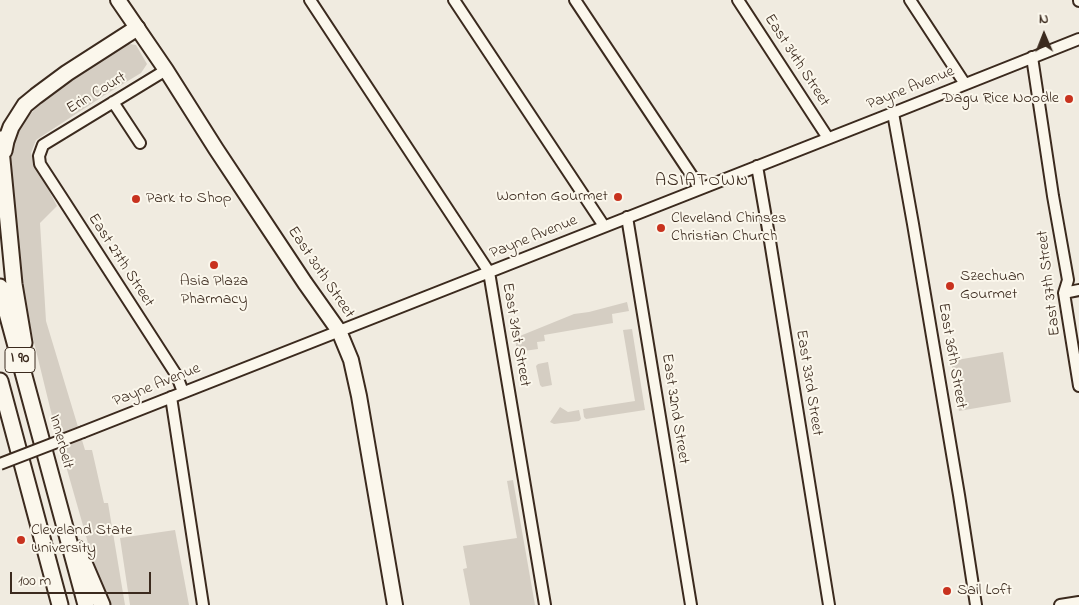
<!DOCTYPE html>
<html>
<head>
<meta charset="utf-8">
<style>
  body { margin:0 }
  #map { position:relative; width:1079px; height:605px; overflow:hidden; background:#f0ebe0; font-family:"Indie Flower",sans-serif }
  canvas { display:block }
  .north { position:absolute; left:1019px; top:10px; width:50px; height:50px; -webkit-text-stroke:4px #fbf7ec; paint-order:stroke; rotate:359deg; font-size:14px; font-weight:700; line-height:20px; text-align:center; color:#3b2a1e }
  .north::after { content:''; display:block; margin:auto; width:18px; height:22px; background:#3b2a1e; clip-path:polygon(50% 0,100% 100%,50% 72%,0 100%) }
  .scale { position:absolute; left:10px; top:572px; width:141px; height:22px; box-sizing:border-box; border:2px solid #3b2a1e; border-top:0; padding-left:6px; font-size:15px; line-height:18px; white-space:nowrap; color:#3b2a1e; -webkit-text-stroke:4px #fbf7ec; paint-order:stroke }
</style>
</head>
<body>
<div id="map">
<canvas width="1079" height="605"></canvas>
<div class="north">N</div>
<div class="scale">100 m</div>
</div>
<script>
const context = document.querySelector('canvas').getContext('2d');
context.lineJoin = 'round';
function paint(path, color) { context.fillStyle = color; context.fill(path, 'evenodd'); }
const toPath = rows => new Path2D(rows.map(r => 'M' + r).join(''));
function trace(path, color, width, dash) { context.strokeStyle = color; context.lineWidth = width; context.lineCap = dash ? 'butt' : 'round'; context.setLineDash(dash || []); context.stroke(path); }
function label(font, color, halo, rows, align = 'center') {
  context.font = font + ' "Indie Flower",sans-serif'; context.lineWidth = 4; context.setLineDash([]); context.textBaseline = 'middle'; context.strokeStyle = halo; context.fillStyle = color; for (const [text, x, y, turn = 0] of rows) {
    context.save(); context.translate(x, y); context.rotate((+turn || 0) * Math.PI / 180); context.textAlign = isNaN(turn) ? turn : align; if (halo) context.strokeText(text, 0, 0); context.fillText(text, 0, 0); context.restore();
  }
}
paint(toPath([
  [123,43,136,45,147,64,141,73,108,93,36,140,31,153,34,162,57,206,40,223,46,321,85,450,92,450,104,503,108,503,125,605,110,605,92,557,54,424,31,330,22,282,10,161,13,143,17,133,22,124,41,102,103,59,113,50],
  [627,302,629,311,612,314,613,323,544,335,545,341,537,342,538,349,517,352,515,338,574,314,589,312],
  [632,329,645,410,586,419,584,417,583,409,635,401,623,330],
  [1003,352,1011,402,959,411,951,361],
  [548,362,552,385,542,387,540,385,536,366,538,364],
  [560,407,568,412,579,410,581,419,579,421,554,424,550,422],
  [513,480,535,605,470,605,463,569,467,568,463,546,517,538,507,481],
  [175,530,189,605,130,605,120,538]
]), '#d5cec3');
const minor = toPath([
  [310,0,489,272,545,605],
  [454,0,604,226],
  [575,0,700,188],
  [738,0,828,138],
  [910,0,965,84],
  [1079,0,1079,1],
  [1032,57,1053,196,1068,280,1064,293,1079,386],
  [166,70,43,145,39,156,40,164,66,204,177,376,183,392],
  [113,102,140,143],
  [893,113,913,224,959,495,976,605],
  [757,166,770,241,829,605],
  [627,217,691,605],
  [1064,293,1079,290],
  [171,397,203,605],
  [83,432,893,113,1079,39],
  [1060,605,1079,602]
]);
const major = toPath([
  [118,0,166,70,216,149,305,283,339,331,351,360,359,396,395,605]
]);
const highway = toPath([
  [0,139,14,284,24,343],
  [4,151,6,141,11,127,25,105,36,96,67,73,137,28],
  [0,287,86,605],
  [0,381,60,605],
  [78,549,102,605]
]);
trace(minor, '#3b2a1e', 14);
trace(major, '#3b2a1e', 18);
trace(highway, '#3b2a1e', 19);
trace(minor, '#fbf7ec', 10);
trace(major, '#fbf7ec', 14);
trace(highway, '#fbf7ec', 15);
const minorBridge = toPath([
  [0,464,83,432]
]);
trace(minorBridge, '#3b2a1e', 14, []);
trace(minorBridge, '#fbf7ec', 10);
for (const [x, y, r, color] of [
  [1069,99,5,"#c8321e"],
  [618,197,5,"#c8321e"],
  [136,199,5,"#c8321e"],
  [661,228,5,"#c8321e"],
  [214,265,5,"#c8321e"],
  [950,286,5,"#c8321e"],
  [21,540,5,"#c8321e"],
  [947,591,5,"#c8321e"]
]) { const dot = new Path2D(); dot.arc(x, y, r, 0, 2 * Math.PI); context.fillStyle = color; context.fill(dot); trace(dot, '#fbf7ec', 2); }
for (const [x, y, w] of [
  [20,360,30]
]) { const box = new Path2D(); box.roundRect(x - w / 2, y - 12.5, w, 25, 4); context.fillStyle = '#fbf7ec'; context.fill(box); trace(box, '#3b2a1e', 1); }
label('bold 15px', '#3b2a1e', null, [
  ["I 90",20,360]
]);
label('16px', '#3b2a1e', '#fbf7ec', [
  ["East 34th Street",796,61,57],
  ["Payne Avenue",911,89,-22],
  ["Erin Court",97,94,-31],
  ["Payne Avenue",534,238,-22],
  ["East 27th Street",120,261,57],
  ["East 30th Street",320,273,56],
  ["East 37th Street",1050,283,-97],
  ["East 31st Street",515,335,80],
  ["East 36th Street",951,356,80],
  ["East 33rd Street",808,383,81],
  ["Payne Avenue",157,386,-22],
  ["East 32nd Street",674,409,81],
  ["Innerbelt",60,442,75]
]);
label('16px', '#3b2a1e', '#fbf7ec', [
  ["Dagu Rice Noodle",1059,99,"right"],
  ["Wonton Gourmet",608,197,"right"],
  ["Park to Shop",146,199],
  ["Cleveland Chinses",671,219],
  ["Christian Church",671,237],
  ["Szechuan",960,277],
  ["Gourmet",960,295],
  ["Asia Plaza",214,282,"center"],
  ["Pharmacy",214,300,"center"],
  ["Cleveland State",31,531],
  ["University",31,549],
  ["Sail Loft",957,591]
], 'left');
context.letterSpacing = '1px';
label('18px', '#3b2a1e', '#fbf7ec', [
  ["ASIATOWN",702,182]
]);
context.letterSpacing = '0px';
</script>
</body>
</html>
